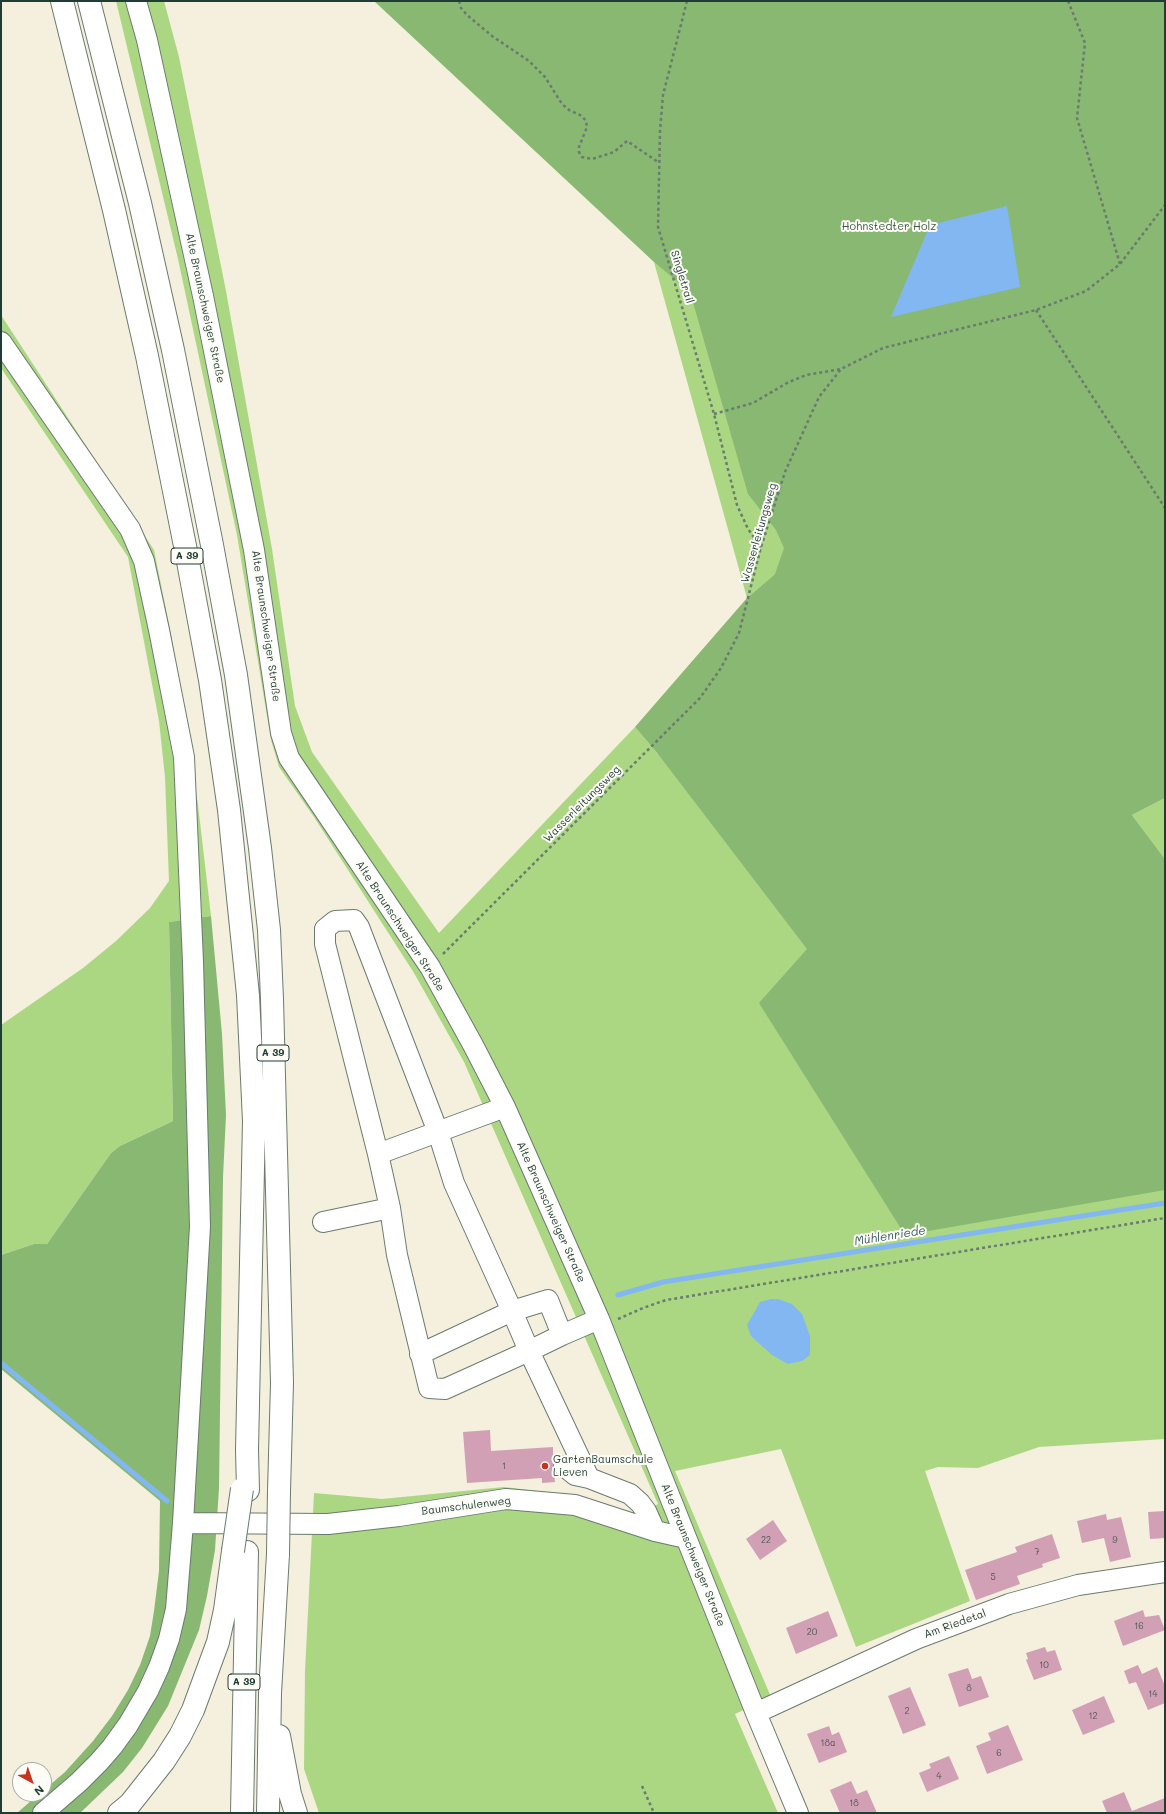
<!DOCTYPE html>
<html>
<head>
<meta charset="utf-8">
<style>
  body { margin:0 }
  #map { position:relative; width:1166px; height:1814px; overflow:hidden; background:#f5efdd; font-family:Mali,sans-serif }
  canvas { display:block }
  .frame { position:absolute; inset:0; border:2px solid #1f3d34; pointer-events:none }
  .north { position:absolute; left:12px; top:1762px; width:40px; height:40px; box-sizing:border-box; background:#fdfcf7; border:1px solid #a4b0a9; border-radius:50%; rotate:140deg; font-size:11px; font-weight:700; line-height:16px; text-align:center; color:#1f3d34 }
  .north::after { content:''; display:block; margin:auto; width:14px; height:18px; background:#c8321e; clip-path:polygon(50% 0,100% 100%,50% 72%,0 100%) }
</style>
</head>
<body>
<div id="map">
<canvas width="1166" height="1814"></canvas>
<div class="frame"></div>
<div class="north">N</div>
</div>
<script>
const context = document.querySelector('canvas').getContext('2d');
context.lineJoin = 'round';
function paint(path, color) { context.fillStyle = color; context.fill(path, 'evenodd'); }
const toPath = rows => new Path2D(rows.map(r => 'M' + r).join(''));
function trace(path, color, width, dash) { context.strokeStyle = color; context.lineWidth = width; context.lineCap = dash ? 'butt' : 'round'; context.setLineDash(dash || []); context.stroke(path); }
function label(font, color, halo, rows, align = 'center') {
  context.font = font + ' Mali,sans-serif'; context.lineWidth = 4; context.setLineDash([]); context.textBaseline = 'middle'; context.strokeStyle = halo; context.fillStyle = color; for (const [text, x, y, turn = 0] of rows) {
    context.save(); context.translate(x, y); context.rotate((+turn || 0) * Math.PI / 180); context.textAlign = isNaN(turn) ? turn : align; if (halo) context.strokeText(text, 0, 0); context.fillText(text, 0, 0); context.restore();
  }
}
paint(toPath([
  [116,1,164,1,179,57,226,291,272,549,295,706,312,752,439,933,635,727,658,754,775,574,747,598,654,262,667,272,1165,1,1107,796,1165,887,1165,1439,1039,1447,978,1468,938,1467,925,1471,970,1601,856,1647,781,1449,675,1471,771,1697,735,1714,778,1813,319,1813,304,1769,305,1671,314,1493,382,1499,504,1487,573,1495,638,1514,646,1511,658,1504,464,1062,414,973,314,817,279,767,271,740,237,535,178,259],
  [1,315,154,550,172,639,198,805,211,916,169,922,173,1121,120,1146,111,1153,47,1244,34,1244,1,1255,1,1025,83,968,116,941,150,908,169,881,165,777,159,721,128,557,1,368],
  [1165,798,1165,859,1132,815]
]), '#abd783');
paint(toPath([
  [374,1,1165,1,1165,798,1132,815,1165,859,1165,1190,905,1235,759,1003,807,949,658,754,635,727,747,598,775,574,784,548,776,530,748,494,690,292,654,262],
  [211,916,222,1034,226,1115,223,1177,219,1488,215,1550,207,1596,199,1630,168,1706,142,1748,123,1772,80,1813,17,1813,39,1794,44,1794,44,1790,65,1772,93,1741,112,1716,128,1690,140,1665,150,1636,154,1611,159,1571,160,1501,1,1369,1,1255,34,1244,47,1244,111,1153,120,1146,173,1121,169,922]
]), '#88b871');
paint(toPath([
  [1007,206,1020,287,891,317,930,225],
  [771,1299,778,1299,792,1304,802,1314,810,1336,810,1355,802,1361,788,1364,772,1355,751,1336,747,1325,760,1302]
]), '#83b7f1');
trace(toPath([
  [618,1295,663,1282,1165,1203],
  [1,1363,167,1501]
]), '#83b7f1', 5);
paint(toPath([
  [490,1430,491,1451,553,1447,553,1465,555,1482,542,1483,542,1478,467,1483,463,1432],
  [1165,1511,1165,1538,1150,1539,1148,1512],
  [1106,1514,1107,1520,1121,1517,1131,1557,1110,1562,1104,1538,1082,1543,1077,1521],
  [773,1520,787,1541,760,1560,746,1539],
  [1052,1534,1060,1558,1042,1564,1043,1567,1017,1576,1020,1584,976,1600,965,1570,1017,1552,1015,1547],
  [1143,1610,1145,1617,1159,1615,1165,1630,1123,1646,1114,1621],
  [828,1611,838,1636,796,1654,786,1628],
  [1045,1647,1047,1652,1055,1650,1062,1670,1034,1680,1026,1660,1028,1659,1026,1653],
  [1138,1665,1142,1674,1157,1667,1165,1686,1165,1703,1148,1710,1136,1682,1129,1684,1124,1671],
  [968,1668,972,1679,981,1676,989,1697,959,1707,948,1674],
  [910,1687,926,1725,903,1734,888,1696],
  [1104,1696,1115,1722,1083,1735,1072,1710],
  [1008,1725,1023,1760,987,1774,976,1746,991,1740,988,1733],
  [829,1726,832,1735,839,1732,847,1752,819,1763,807,1734],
  [949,1756,959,1779,927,1792,919,1773,931,1768,929,1764],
  [851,1781,857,1794,867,1790,877,1813,840,1813,830,1790],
  [1124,1792,1132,1811,1165,1798,1165,1813,1107,1813,1102,1801]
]), '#d1a0b5');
const minor = toPath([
  [136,1,147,40,203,296,254,550,281,733,289,758,430,967,473,1045,505,1107,599,1319,756,1713,798,1813],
  [1,342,130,529,144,561,159,630,184,757,193,962,200,1226,183,1523,176,1609,169,1639,159,1667,148,1691,128,1725,112,1747,99,1762,79,1782,43,1813],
  [378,1154,505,1107],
  [323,1222,390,1208],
  [562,1335,529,1351,445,1389,429,1388,397,1255,390,1208,378,1154,325,944,325,929,335,921,354,920,359,927,438,1132,454,1183,512,1311,529,1351,589,1478],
  [420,1354,512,1311,548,1300,562,1335,599,1319],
  [564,1466,575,1475,589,1478,630,1494,640,1503,646,1511,655,1531],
  [183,1523,328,1524,399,1516,506,1499,575,1505,655,1531,686,1538],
  [756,1713,916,1639,1009,1604,1078,1585,1165,1572]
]);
const highway = toPath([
  [62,1,114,210,147,356,186,551,210,680,229,810,248,995,254,1121,247,1450,248,1490],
  [89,1,140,203,173,350,212,545,236,675,260,848,269,930,272,999,282,1383,279,1491],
  [279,1736,290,1794,296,1813],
  [119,1813,130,1804,164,1761,180,1736,193,1710,218,1642,225,1610,233,1551],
  [242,1813,247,1552],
  [268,1813,270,1693,278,1554]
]);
trace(minor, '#6a7b6f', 22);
trace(highway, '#6a7b6f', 24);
trace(toPath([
  [459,1,461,8,467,15,492,36,529,61,545,77,562,104,569,110,582,116,586,121,587,127,579,147,579,152,582,157,592,159,605,155,614,152,627,141,658,162],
  [687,1,663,95,660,131,658,227,714,414,737,505,748,529,761,547],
  [1068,1,1085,43,1077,118,1120,264],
  [1036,310,1165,508],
  [714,414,753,403,787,383,806,375,841,369],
  [443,954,700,698,721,668,739,633,761,547,785,472,819,397,841,369,883,348,1036,310,1086,291,1120,264,1165,205],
  [618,1319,643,1308,666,1300,1165,1218],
  [642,1786,654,1813]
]), '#6a7b6f', 2.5, [3, 3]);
trace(minor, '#fff', 20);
trace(highway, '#fff', 22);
const highwayBridge = toPath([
  [233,1551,242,1489],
  [278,1554,279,1491]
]);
trace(highwayBridge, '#6a7b6f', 24, []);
trace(highwayBridge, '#fff', 22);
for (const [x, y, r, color] of [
  [545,1466,4,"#c8321e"]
]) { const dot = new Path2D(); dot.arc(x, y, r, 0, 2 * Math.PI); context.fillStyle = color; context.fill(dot); trace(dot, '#fdfcf7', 1.5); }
label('9px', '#4c5654', null, [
  ["1",504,1466],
  ["22",766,1540],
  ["9",1115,1540],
  ["7",1037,1552],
  ["5",993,1577],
  ["16",1139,1626],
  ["20",812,1632],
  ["10",1044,1665],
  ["8",969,1688],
  ["14",1153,1694],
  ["2",907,1711],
  ["12",1093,1716],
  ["18a",828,1743],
  ["6",999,1753],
  ["4",939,1776],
  ["18",854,1803]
]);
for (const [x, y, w] of [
  [187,556,32],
  [273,1053,32],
  [244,1682,32]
]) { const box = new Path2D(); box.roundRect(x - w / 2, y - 8, w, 16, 3); context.fillStyle = '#fdfcf7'; context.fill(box); trace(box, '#1f3d34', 1); }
label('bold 10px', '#1f3d34', null, [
  ["A 39",187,556],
  ["A 39",273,1053],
  ["A 39",244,1682]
]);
label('11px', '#3b5c44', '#fdfcf7', [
  ["Hohnstedter Holz",889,227]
]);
label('11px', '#1f3d34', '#fdfcf7', [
  ["Singletrail",682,277,73],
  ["Alte Braunschweiger Straße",205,308,78],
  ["Wasserleitungsweg",759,533,-74],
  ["Alte Braunschweiger Straße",266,626,82],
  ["Wasserleitungsweg",582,804,-45],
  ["Alte Braunschweiger Straße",400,926,57],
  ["Alte Braunschweiger Straße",551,1212,66],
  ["Baumschulenweg",466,1506,-7],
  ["Alte Braunschweiger Straße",693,1555,68],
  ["Am Riedetal",955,1624,-20]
]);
label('11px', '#1f3d34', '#fdfcf7', [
  ["GartenBaumschule",553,1460],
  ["Lieven",553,1473]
], 'left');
label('italic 12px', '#385c63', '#fdfcf7', [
  ["Mühlenriede",890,1236,-9]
]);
</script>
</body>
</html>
